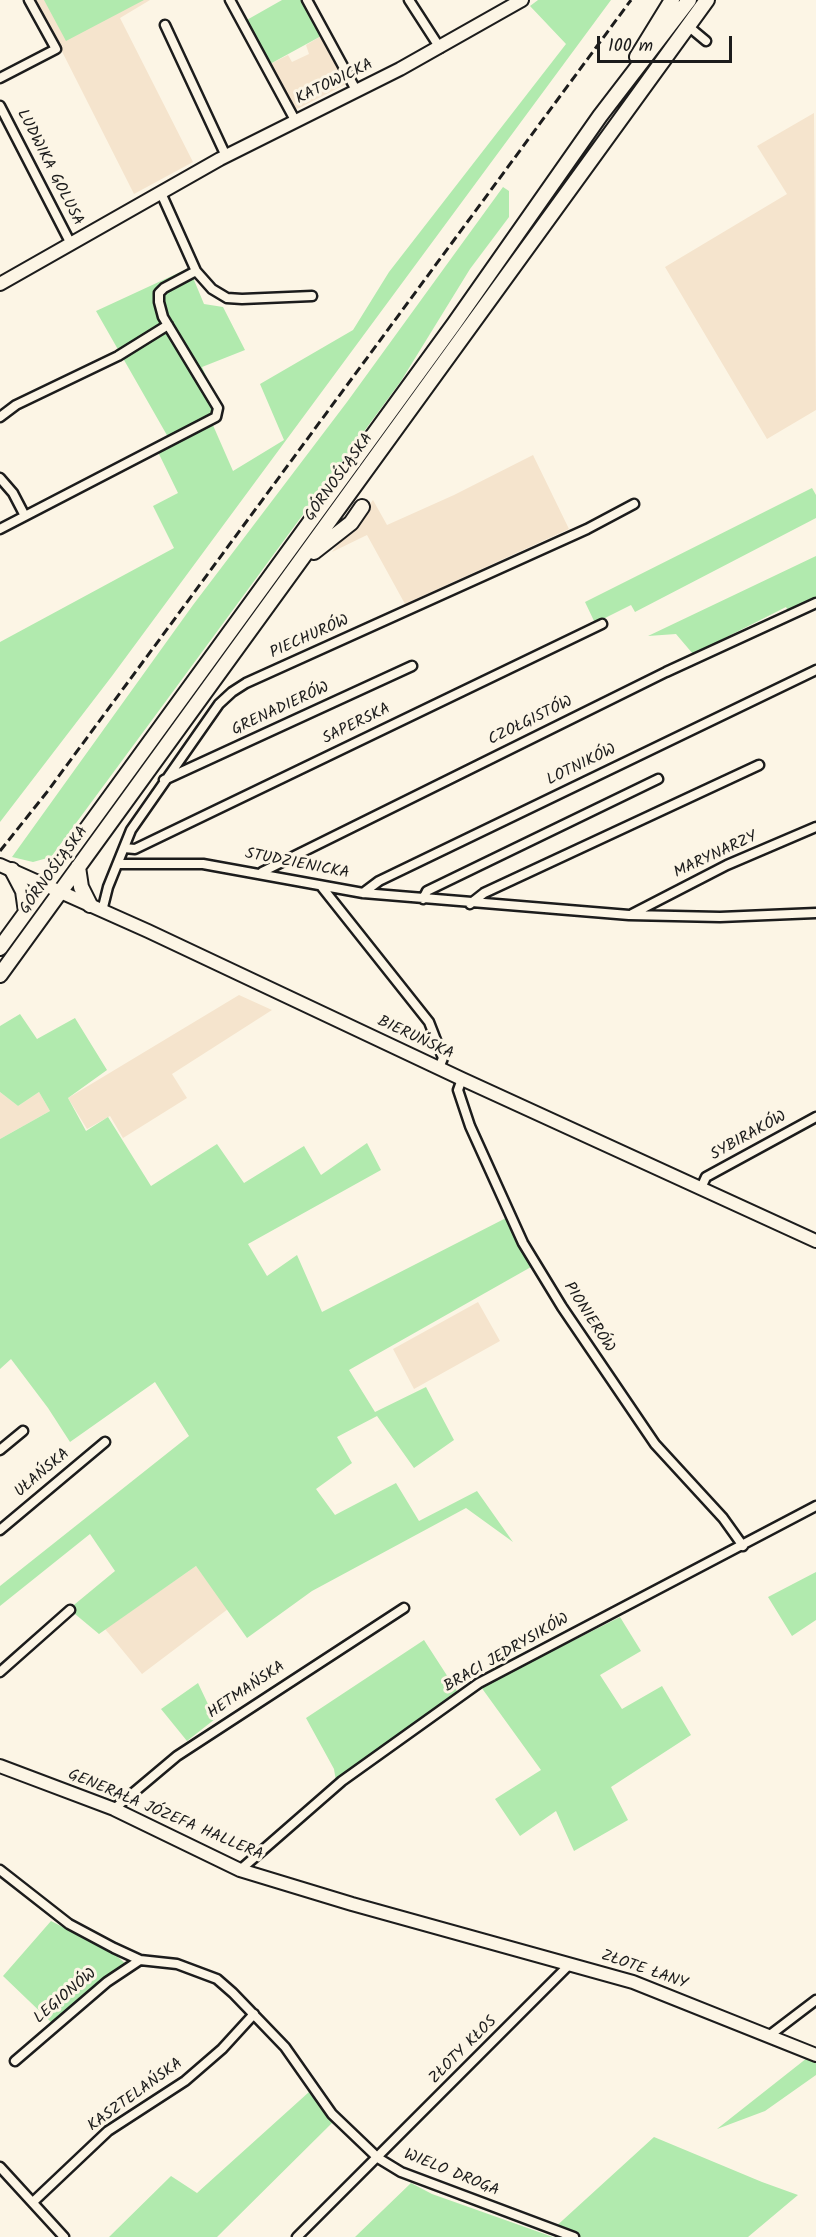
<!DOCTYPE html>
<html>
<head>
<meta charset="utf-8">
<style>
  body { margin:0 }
  #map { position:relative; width:816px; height:2237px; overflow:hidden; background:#fcf5e5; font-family:Kalam,sans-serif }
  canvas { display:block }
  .scale { position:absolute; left:597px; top:36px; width:135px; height:27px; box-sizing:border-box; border:3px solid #1c1c1c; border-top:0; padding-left:8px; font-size:18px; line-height:21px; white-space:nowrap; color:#1c1c1c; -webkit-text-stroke:4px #fcf5e5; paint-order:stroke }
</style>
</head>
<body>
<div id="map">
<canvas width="816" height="2237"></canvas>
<div class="scale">100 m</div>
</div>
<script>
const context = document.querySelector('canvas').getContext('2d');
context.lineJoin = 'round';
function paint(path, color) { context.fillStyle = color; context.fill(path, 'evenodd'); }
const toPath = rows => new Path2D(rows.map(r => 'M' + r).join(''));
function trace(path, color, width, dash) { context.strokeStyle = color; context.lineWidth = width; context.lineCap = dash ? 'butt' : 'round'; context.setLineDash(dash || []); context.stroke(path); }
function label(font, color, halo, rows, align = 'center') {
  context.font = font + ' Kalam,sans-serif'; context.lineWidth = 6; context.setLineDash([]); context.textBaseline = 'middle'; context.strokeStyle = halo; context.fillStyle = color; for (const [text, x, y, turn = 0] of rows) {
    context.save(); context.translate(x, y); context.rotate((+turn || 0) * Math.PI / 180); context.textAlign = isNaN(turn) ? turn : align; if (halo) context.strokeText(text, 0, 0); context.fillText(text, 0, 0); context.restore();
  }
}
paint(toPath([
  [36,0,150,0,120,18,193,162,134,194],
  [323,35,348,83,295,110,270,64,288,55,292,62,309,54,306,45],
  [814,113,816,410,767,439,665,267,787,194,757,146],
  [533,455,569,529,405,604,367,535,332,552,373,500,387,525,454,495],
  [239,995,272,1010,172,1074,187,1098,123,1138,110,1116,87,1129,68,1098],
  [0,1092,18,1106,39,1092,50,1111,0,1139],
  [478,1302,500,1341,414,1389,393,1349],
  [196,1566,228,1609,142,1674,105,1629]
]), '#f5e4cd');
paint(toPath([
  [44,0,144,0,66,41],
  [282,0,303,0,323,35,270,64,245,21],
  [538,0,611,0,112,676,0,822,0,642,174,548,153,506,178,493,158,452,212,423,233,471,284,440,260,384,353,330,389,272,566,44,530,6],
  [503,187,509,191,509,217,470,269,401,381,166,701,51,857,33,862,12,857,193,605,347,402],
  [189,268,204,304,223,307,245,350,202,367,211,387,175,327,156,307,214,409,211,417,168,437,96,311],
  [812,488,816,495,816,518,635,612,631,605,595,623,585,602],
  [816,556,816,603,791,616,786,607,693,654,676,634,648,636],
  [20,1014,37,1039,75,1018,107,1070,68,1098,86,1131,108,1117,151,1186,217,1144,244,1183,304,1146,321,1175,367,1143,381,1170,248,1244,267,1276,297,1255,322,1312,506,1218,531,1267,349,1370,375,1412,426,1387,454,1440,414,1468,377,1416,337,1437,352,1463,316,1489,335,1515,396,1483,419,1521,477,1491,513,1542,466,1508,312,1591,247,1638,196,1566,99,1634,69,1609,115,1571,90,1534,0,1606,0,1586,189,1436,155,1382,70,1442,48,1408,11,1359,0,1369,0,1139,50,1111,39,1092,18,1106,0,1092,0,1026],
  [816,1572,816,1620,792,1636,768,1597],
  [620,1617,641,1651,600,1675,622,1709,662,1686,691,1735,611,1787,628,1820,574,1851,556,1811,520,1836,495,1799,541,1770,481,1687],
  [424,1640,457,1691,336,1781,334,1769,306,1718],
  [198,1683,215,1719,187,1741,161,1709],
  [51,1921,112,1952,126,1964,53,2024,3,1976],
  [807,2058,816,2062,816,2075,765,2111,717,2129],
  [309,2092,333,2122,217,2237,109,2237,171,2176,197,2193],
  [654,2137,762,2182,798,2195,748,2237,575,2237,552,2230],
  [411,2183,432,2194,553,2237,355,2237]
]), '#b1eaae');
const street = toPath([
  [230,0,295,120],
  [307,0,356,90],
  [409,0,440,48],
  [165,25,226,156],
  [688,26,706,41],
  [0,78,56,49,29,0],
  [0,106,71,244],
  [161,193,196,271,212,289,227,298,242,299,312,296],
  [0,417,16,405,118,356,168,325],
  [0,478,13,493,25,516],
  [0,529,216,417,218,408,163,317,159,302,159,293,164,288,196,271],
  [164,780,412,666],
  [124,848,135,849,602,624],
  [119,864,203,864,363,893,629,915,720,917,816,913],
  [262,872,666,672,816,603],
  [321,886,429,1022,443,1058,439,1068],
  [363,893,379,881,816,670],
  [423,899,427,891,658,779],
  [470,904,484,893,759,765],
  [102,911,108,887,131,830,219,704,232,692,246,683,587,529,634,504],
  [632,914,727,865,816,827],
  [462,1079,458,1090,470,1126,523,1243,562,1307,655,1444,723,1518,743,1546],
  [701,1188,706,1177,816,1117],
  [0,1450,23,1431],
  [0,1530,105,1442],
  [0,1672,70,1610],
  [114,1809,177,1756,404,1608],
  [0,1870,69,1924,114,1948,140,1960,177,1964,217,1979,233,1993,285,2047,332,2114,378,2158,401,2172,574,2237],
  [240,1870,342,1781,479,1683,816,1506],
  [770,2035,816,2000],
  [15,2061,107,1982,140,1960],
  [0,2167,64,2237],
  [33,2202,108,2131,185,2081,222,2049,254,2014],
  [297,2237,570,1964]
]);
const secondary = toPath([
  [0,284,220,159,400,69,522,0],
  [0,865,148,931,462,1079,816,1241],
  [0,1766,114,1809,240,1870,352,1904,633,1982,816,2055]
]);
const primary = toPath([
  [637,57,672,0],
  [314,552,351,523,362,507],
  [78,867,81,887,90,905],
  [12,870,23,891,26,912],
  [0,948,454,324,600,116,689,0],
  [0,975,707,0]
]);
trace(street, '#1c1c1c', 13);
trace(secondary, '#1c1c1c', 16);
trace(primary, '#1c1c1c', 18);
trace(street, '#fcf5e5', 8);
trace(secondary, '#fcf5e5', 12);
trace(primary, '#fcf5e5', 14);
trace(toPath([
  [0,851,47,792,631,0]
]), '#1c1c1c', 3, [9, 4.5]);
label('16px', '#1c1c1c', '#fcf5e5', [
  ["KATOWICKA",335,83,-26],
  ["LUDWIKA GOLUSA",49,168,63],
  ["GÓRNOŚLĄSKA",340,478,-54],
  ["PIECHURÓW",310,638,-24],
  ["GRENADIERÓW",281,710,-25],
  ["CZOŁGISTÓW",531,722,-26],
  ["SAPERSKA",357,725,-26],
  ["LOTNIKÓW",582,766,-26],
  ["MARYNARZY",716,856,-25],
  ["STUDZIENICKA",297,865,11],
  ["GÓRNOŚLĄSKA",55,871,-54],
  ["BIERUŃSKA",415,1039,25],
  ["SYBIRAKÓW",749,1137,-29],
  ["PIONIERÓW",588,1318,57],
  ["UŁAŃSKA",43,1474,-40],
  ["BRACI JĘDRYSIKÓW",507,1654,-30],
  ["HETMAŃSKA",247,1691,-34],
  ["GENERAŁA JÓZEFA HALLERA",165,1816,23],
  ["ZŁOTE ŁANY",644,1971,19],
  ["LEGIONÓW",66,1997,-40],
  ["ZŁOTY KŁOS",464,2051,-45],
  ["KASZTELAŃSKA",136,2096,-36],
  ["WIELO DROGA",451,2174,22]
]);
</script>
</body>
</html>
